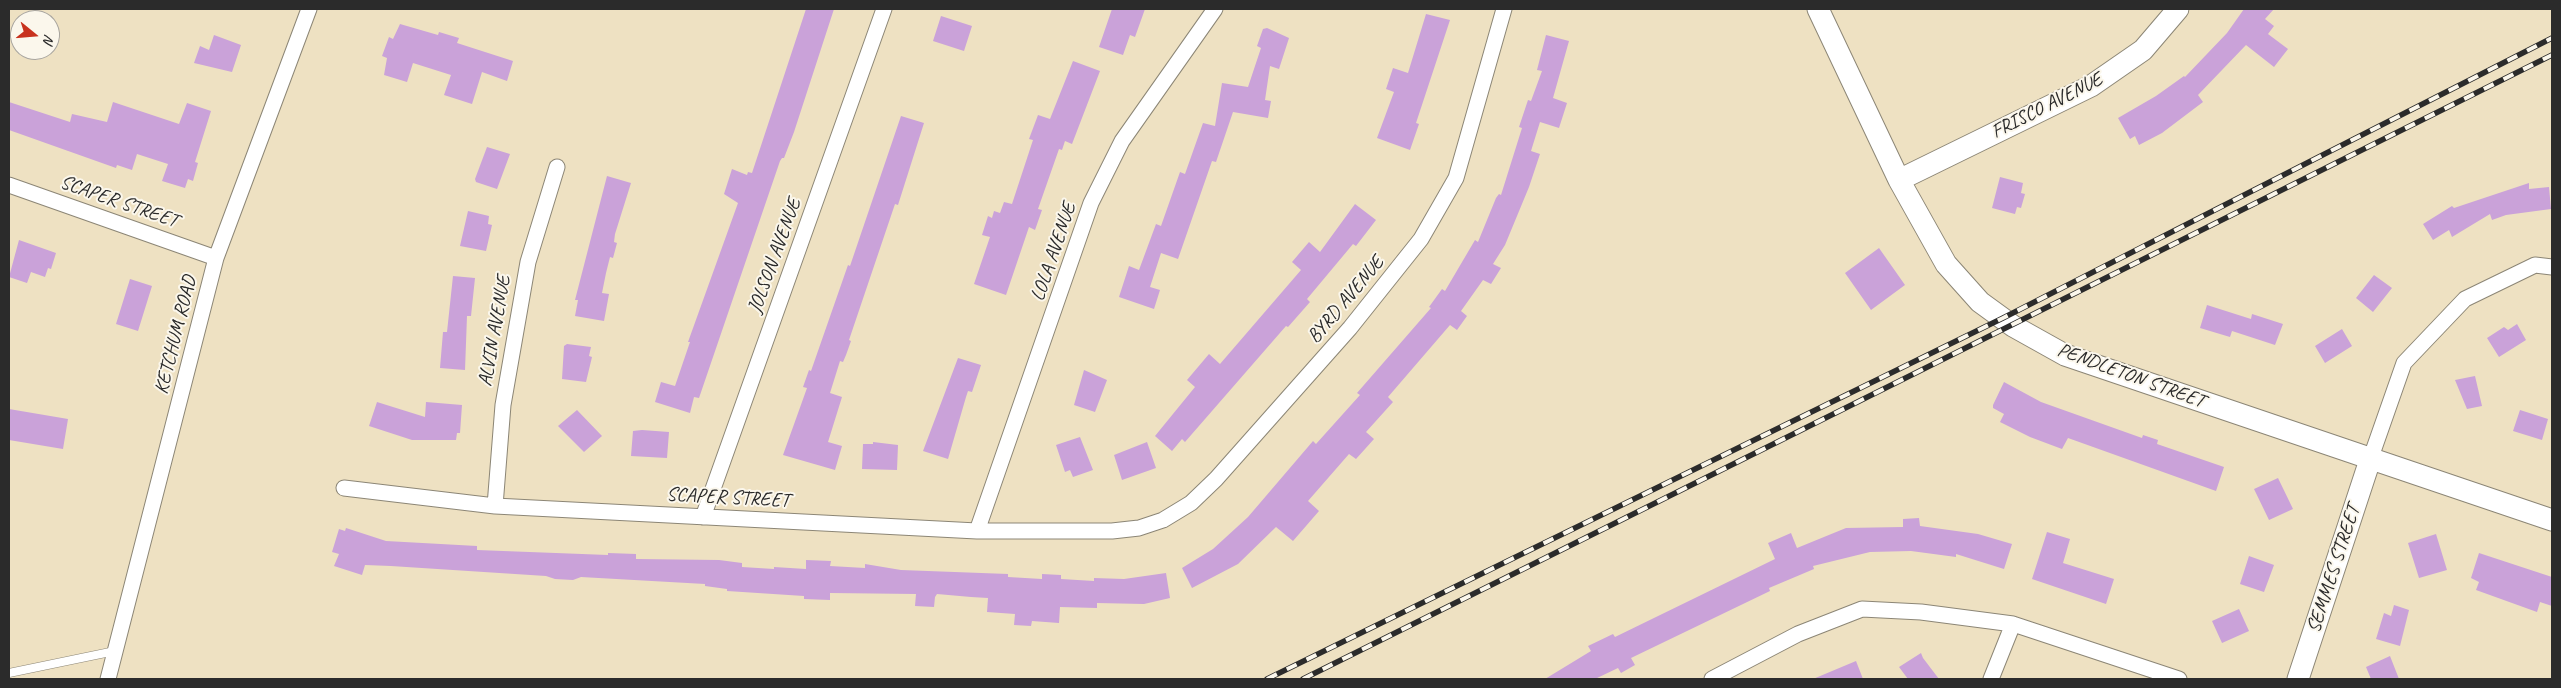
<!DOCTYPE html>
<html>
<head>
<meta charset="utf-8">
<style>
  body { margin:0 }
  #map { position:relative; width:2561px; height:688px; overflow:hidden; background:#eee1c2; font-family:Caveat,sans-serif }
  canvas { display:block }
  .frame { position:absolute; inset:0; border:10px solid #2b2b2b; pointer-events:none }
  .north { position:absolute; left:10px; top:10px; width:50px; height:50px; box-sizing:border-box; background:#fbf7ec; border:1px solid #a8a59f; border-radius:50%; rotate:107deg; font-size:14px; font-weight:700; line-height:20px; text-align:center; color:#2b2b2b }
  .north::after { content:''; display:block; margin:auto; width:18px; height:22px; background:#c8321e; clip-path:polygon(50% 0,100% 100%,50% 72%,0 100%) }
</style>
</head>
<body>
<div id="map">
<canvas width="2561" height="688"></canvas>
<div class="frame"></div>
<div class="north">N</div>
</div>
<script>
const context = document.querySelector('canvas').getContext('2d');
context.lineJoin = 'round';
function paint(path, color) { context.fillStyle = color; context.fill(path, 'evenodd'); }
const toPath = rows => new Path2D(rows.map(r => 'M' + r).join(''));
function trace(path, color, width, dash) { context.strokeStyle = color; context.lineWidth = width; context.lineCap = dash ? 'butt' : 'round'; context.setLineDash(dash || []); context.stroke(path); }
function label(font, color, halo, rows, align = 'center') {
  context.font = font + ' Caveat,sans-serif'; context.lineWidth = 4; context.setLineDash([]); context.textBaseline = 'middle'; context.strokeStyle = halo; context.fillStyle = color; for (const [text, x, y, turn = 0] of rows) {
    context.save(); context.translate(x, y); context.rotate((+turn || 0) * Math.PI / 180); context.textAlign = isNaN(turn) ? turn : align; if (halo) context.strokeText(text, 0, 0); context.fillText(text, 0, 0); context.restore();
  }
}
paint(toPath([
  [806,9,834,9,794,132,784,158,782,158,780,161,699,398,694,397,690,413,655,402,661,382,675,386,690,342,688,342,738,203,724,194,732,169,747,175,748,172,752,173],
  [1112,9,1145,9,1135,37,1130,35,1123,55,1099,47],
  [2244,9,2274,9,2265,19,2274,26,2268,34,2288,49,2274,67,2246,45,2198,95,2203,102,2162,133,2139,145,2135,136,2130,139,2118,118,2156,96,2184,76,2185,77,2227,33],
  [1426,14,1450,20,1416,123,1419,124,1410,150,1377,138,1394,92,1386,89,1393,68,1408,73],
  [941,16,972,26,964,51,933,41],
  [400,24,438,35,439,32,459,38,457,43,513,61,507,81,482,72,472,104,444,95,451,75,413,63,407,82,384,75,387,58,382,56,389,37,393,39],
  [1267,28,1289,38,1279,69,1270,66,1265,100,1271,101,1268,118,1233,112,1216,162,1212,161,1178,259,1161,253,1150,287,1160,290,1154,309,1119,297,1129,266,1139,270,1156,224,1161,226,1180,172,1185,174,1203,123,1215,126,1222,83,1248,87,1261,48,1257,46,1263,29],
  [214,35,241,45,232,72,194,63,200,46,209,50],
  [1546,35,1569,41,1553,98,1567,103,1559,128,1540,122,1531,151,1540,154,1529,187,1505,245,1493,264,1501,268,1491,284,1483,280,1461,311,1467,316,1457,330,1450,325,1388,397,1393,402,1366,432,1374,439,1356,459,1349,454,1308,501,1319,511,1293,541,1276,527,1238,564,1192,588,1182,568,1213,549,1248,517,1313,441,1316,444,1360,395,1357,393,1431,308,1429,307,1442,289,1445,291,1475,240,1478,242,1496,198,1499,194,1501,195,1522,128,1519,127,1528,100,1531,101,1542,71,1537,70],
  [1073,61,1100,71,1072,144,1065,141,1062,150,1059,149,1038,209,1042,210,1035,230,1029,227,1006,295,974,284,990,237,982,235,988,216,992,218,994,211,1000,213,1004,202,1012,204,1033,140,1029,139,1038,115,1050,119],
  [9,102,70,122,72,114,107,122,113,102,179,124,187,103,211,111,195,162,198,163,193,181,188,179,185,188,162,181,168,164,137,154,132,170,117,165,116,168,9,130],
  [901,116,924,123,898,205,895,204,849,340,851,341,846,355,843,362,840,361,830,393,842,397,828,442,842,446,835,470,783,455,807,388,803,387,809,370,811,371,848,265,850,266],
  [487,147,510,154,497,189,476,182,475,179],
  [607,176,631,183,615,234,614,242,617,243,613,258,610,257,606,273,602,293,609,294,604,321,575,316,578,300,575,300],
  [2000,177,2023,183,2021,193,2025,194,2021,208,2017,207,2015,214,1992,208],
  [2529,183,2529,189,2549,187,2551,209,2506,215,2492,220,2490,214,2452,237,2449,230,2433,240,2423,224,2452,206,2454,208],
  [1355,204,1376,220,1356,246,1353,244,1307,299,1310,302,1288,327,1286,326,1185,442,1182,439,1172,451,1155,436,1195,387,1187,380,1209,354,1220,364,1301,270,1292,262,1309,242,1320,252],
  [468,211,489,216,488,224,492,225,486,251,460,246],
  [19,240,56,253,51,269,48,268,45,277,31,272,27,283,9,277],
  [1879,248,1905,285,1871,310,1845,273],
  [2374,275,2392,288,2373,312,2356,298],
  [453,276,475,278,471,316,467,316,465,370,440,368,443,332,447,332],
  [130,279,152,286,138,331,116,324],
  [2207,305,2251,319,2252,314,2283,324,2275,345,2232,331,2230,337,2200,328],
  [2517,324,2526,340,2499,357,2487,338,2504,327,2508,330],
  [2342,329,2352,346,2325,363,2315,346],
  [567,344,591,347,589,356,592,357,586,382,562,379,564,346],
  [958,358,981,365,972,392,968,391,966,397,948,459,923,451],
  [1084,370,1107,380,1095,412,1074,405],
  [2475,376,2482,406,2467,409,2455,380],
  [2004,382,2041,402,2142,438,2143,435,2158,440,2157,444,2224,467,2216,491,2068,438,2062,449,2030,437,2000,422,2004,414,1993,408,1993,405],
  [377,402,425,417,426,402,462,405,460,433,457,433,456,440,412,440,369,426],
  [9,409,68,419,63,449,9,440],
  [577,410,602,436,584,452,558,426],
  [2520,410,2548,419,2542,440,2513,431],
  [642,430,669,432,667,458,631,456,633,431],
  [1080,437,1093,470,1073,477,1070,470,1065,472,1056,445],
  [873,442,898,445,897,470,862,469,863,444,873,444],
  [1147,442,1156,468,1122,480,1114,455],
  [2278,478,2293,509,2269,520,2254,489],
  [1919,518,1920,526,1978,534,2012,544,2004,569,1956,554,1956,557,1911,551,1870,552,1813,566,1814,569,1769,588,1770,591,1631,658,1635,665,1621,673,1618,668,1595,679,1545,679,1591,651,1588,646,1613,634,1615,637,1775,559,1768,543,1791,533,1797,548,1846,528,1903,527,1903,519],
  [346,528,386,541,477,546,477,550,608,555,608,553,636,554,636,559,719,560,742,563,742,567,774,569,774,567,806,569,806,560,831,561,830,566,865,568,865,564,901,570,1008,574,1008,577,1042,579,1042,574,1061,575,1061,579,1094,581,1094,578,1124,579,1166,573,1170,598,1144,604,1097,603,1097,608,1060,607,1059,623,1032,621,1031,626,1014,625,1015,614,987,612,988,598,971,597,937,594,935,597,934,607,915,606,916,594,830,593,830,600,804,599,804,596,727,591,727,589,705,586,705,584,581,577,573,580,555,579,546,576,391,566,365,565,362,575,334,566,339,554,332,552,339,529,345,531],
  [2047,532,2070,539,2063,563,2114,579,2106,604,2032,579],
  [2436,534,2447,570,2419,578,2408,543],
  [2479,553,2552,577,2552,606,2540,602,2537,612,2476,590,2479,582,2471,578],
  [2249,556,2274,565,2264,592,2240,584],
  [2394,605,2409,610,2400,646,2376,639,2384,613,2391,616],
  [2239,609,2249,631,2222,643,2212,621],
  [1921,653,1923,658,1939,679,1908,679,1899,667],
  [2390,656,2399,679,2371,679,2366,667],
  [1856,661,1863,679,1813,679]
]), '#caa2d9');
const lane = toPath([
  [9,673,115,651]
]);
const street = toPath([
  [9,185,216,258],
  [2370,460,2404,363,2465,299,2535,265,2552,267],
  [344,488,495,506,977,531,1112,531,1139,528,1163,520,1191,503,1216,479,1350,328,1421,239,1456,178,1504,9],
  [495,506,503,405,528,262,557,167],
  [703,517,884,9],
  [977,531,1091,203,1122,141,1215,9],
  [108,679,216,258,309,9],
  [1712,679,1798,634,1862,609,1921,612,2013,624,2179,679],
  [1991,679,2013,624]
]);
const secondary = toPath([
  [1818,9,1899,180,1946,264,1980,302,2013,326,2065,355,2552,520],
  [1899,180,2091,86,2143,50,2178,9],
  [2298,679,2370,460]
]);
trace(lane, '#8c8676', 9);
trace(street, '#8c8676', 17);
trace(secondary, '#8c8676', 23);
trace(lane, '#fff', 8);
trace(street, '#fff', 15);
trace(secondary, '#fff', 21);
const rail = toPath([
  [1267,679,2003,318,2552,38],
  [1303,679,2552,55]
]);
trace(rail, '#2b2b2b', 5.5);
trace(rail, '#fbf7ec', 4, [11]);
label('20px', '#2b2b2b', '#fbf7ec', [
  ["FRISCO AVENUE",2047,106,-27],
  ["SCAPER STREET",119,202,19],
  ["LOLA AVENUE",1054,252,-71],
  ["JOLSON AVENUE",775,256,-70],
  ["BYRD AVENUE",1346,300,-50],
  ["ALVIN AVENUE",495,331,-80],
  ["KETCHUM ROAD",176,335,-76],
  ["PENDLETON STREET",2131,376,20],
  ["SCAPER STREET",728,498,3],
  ["SEMMES STREET",2334,569,-72]
]);
</script>
</body>
</html>
